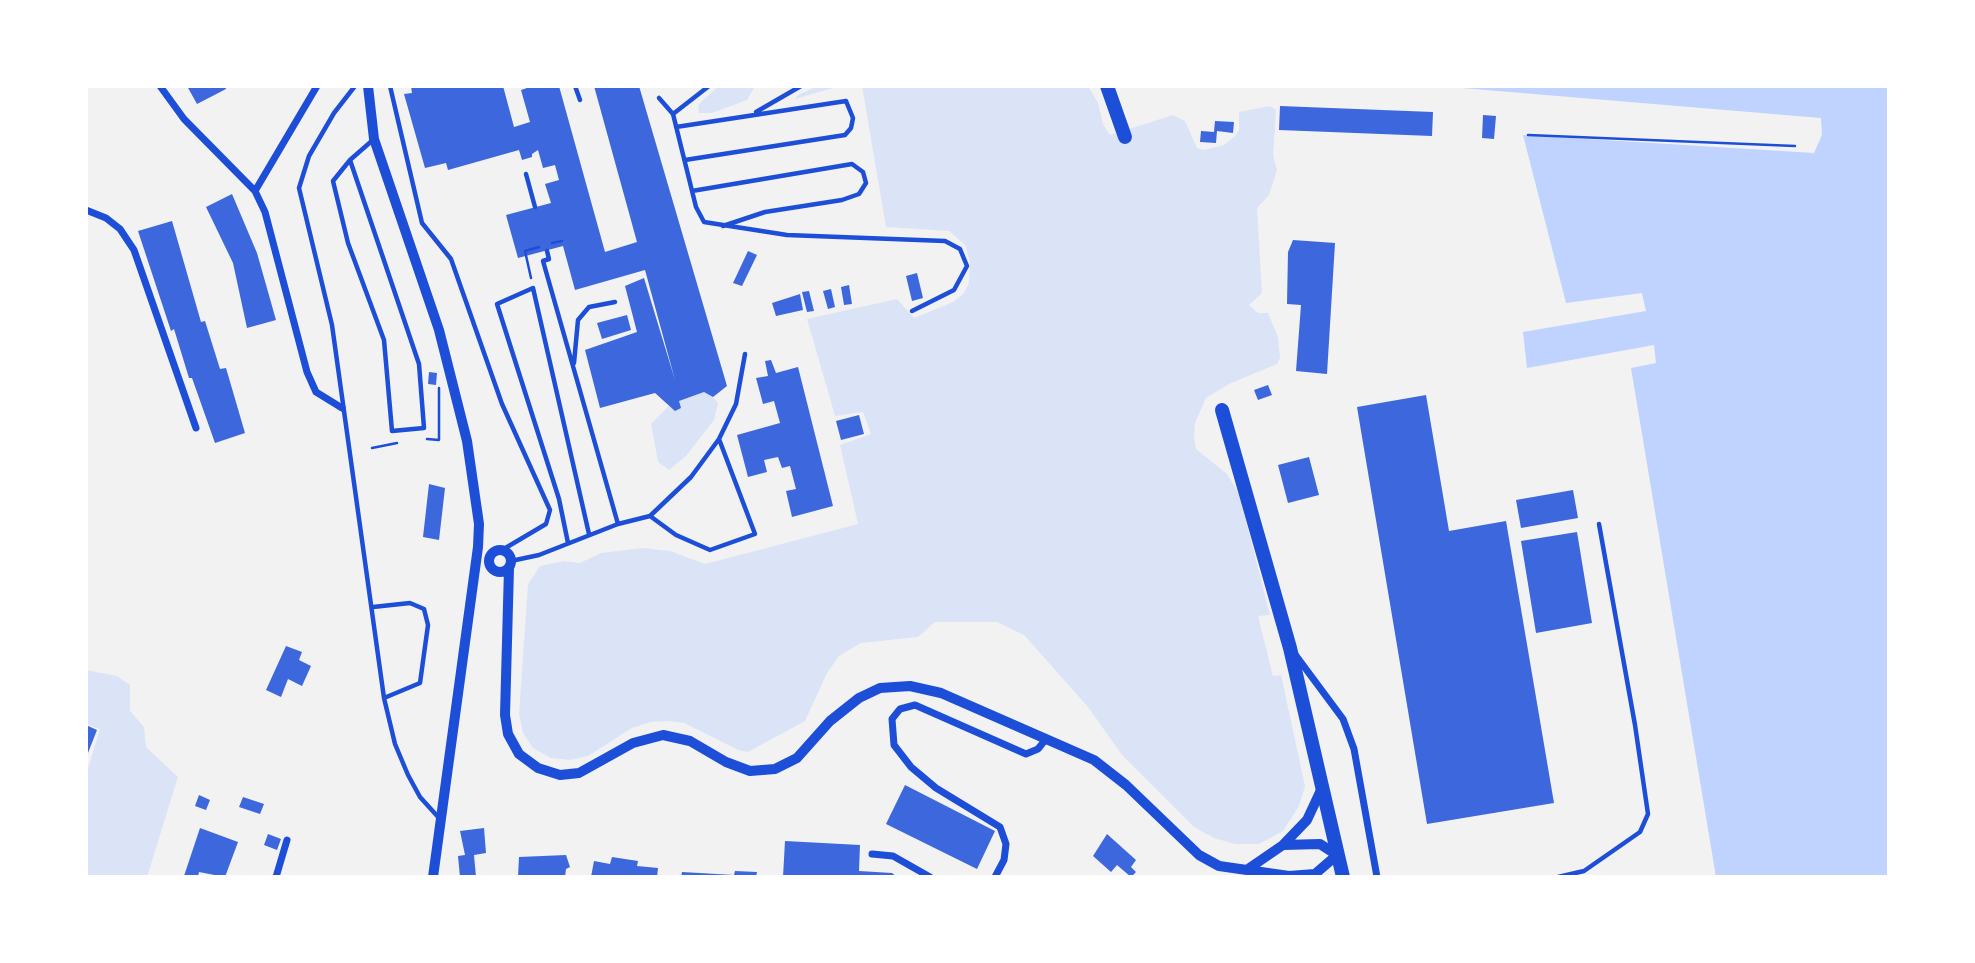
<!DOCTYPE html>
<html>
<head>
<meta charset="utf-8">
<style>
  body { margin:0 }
  #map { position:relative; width:1975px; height:963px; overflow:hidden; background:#f2f2f2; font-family:Georgia,serif }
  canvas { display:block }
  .frame { position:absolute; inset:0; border:88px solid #fff; pointer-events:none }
</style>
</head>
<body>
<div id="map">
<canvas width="1975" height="963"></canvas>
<div class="frame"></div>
</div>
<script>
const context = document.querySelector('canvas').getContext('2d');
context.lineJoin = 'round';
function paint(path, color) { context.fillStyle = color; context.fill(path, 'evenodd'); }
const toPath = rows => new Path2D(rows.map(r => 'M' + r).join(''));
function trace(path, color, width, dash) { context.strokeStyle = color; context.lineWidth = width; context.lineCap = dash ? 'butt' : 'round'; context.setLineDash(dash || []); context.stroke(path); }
paint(toPath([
  [719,86,755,86,747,100,712,113,699,113,698,106,702,101],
  [818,86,840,86,795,99,798,95],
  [862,86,1088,86,1098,103,1103,124,1110,135,1173,115,1185,121,1197,148,1203,150,1224,145,1235,136,1239,130,1239,112,1270,106,1276,110,1273,155,1277,170,1269,195,1257,208,1262,293,1249,305,1258,313,1268,313,1278,337,1280,358,1277,364,1229,384,1206,398,1195,423,1194,436,1196,449,1227,474,1239,494,1270,615,1258,616,1273,676,1281,675,1305,786,1299,806,1283,831,1259,844,1235,844,1214,838,1194,827,1122,755,1088,707,1024,635,997,622,935,622,918,637,861,643,839,656,827,673,805,721,748,752,738,750,684,723,668,721,651,722,632,728,588,756,570,760,551,758,533,748,523,733,519,714,528,584,540,566,564,561,580,563,601,553,643,548,670,551,705,564,858,524,840,445,871,434,863,412,835,416,807,319,897,299,914,318,953,302,964,293,969,282,970,262,965,245,949,231,886,227],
  [704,392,708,392,718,403,714,420,686,456,669,470,658,462,651,424,672,403],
  [86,670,117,676,130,685,130,711,144,727,146,747,178,777,147,877,86,877,86,775,100,729,86,724]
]), '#dbe4f7');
paint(toPath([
  [1438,86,1889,86,1889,877,1716,877,1631,368,1656,363,1654,345,1527,368,1523,332,1646,311,1642,293,1566,303,1523,135,1814,153,1822,135,1821,118]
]), '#bfd3fe');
paint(toPath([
  [187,86,225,86,226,89,197,104],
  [411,86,503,86,514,127,530,122,521,90,533,86,559,86,605,252,637,242,594,86,639,86,727,386,713,397,704,392,679,401,681,408,675,411,655,393,600,408,585,350,637,332,625,286,644,278,675,380,645,270,575,290,563,246,518,258,506,215,551,203,545,184,559,180,555,165,543,168,538,150,532,154,532,157,522,160,519,150,448,170,446,163,425,168,404,94,412,93],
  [1280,106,1433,112,1432,136,1279,130],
  [1483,115,1496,116,1494,139,1482,138],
  [1215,121,1234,122,1233,133,1217,131,1216,143,1200,142,1201,131,1214,132],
  [232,194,257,253,276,320,247,328,233,263,206,207],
  [172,221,201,322,205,321,220,369,226,368,245,433,215,443,192,378,189,378,174,329,171,331,138,231],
  [1293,240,1335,243,1327,374,1296,371,1301,305,1287,304,1288,252],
  [748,251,757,255,742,286,733,283],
  [917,273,923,298,912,301,906,276],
  [849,285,852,304,844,305,841,287],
  [831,289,835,307,828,309,823,291],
  [809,291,814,311,807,312,802,292],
  [800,294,803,310,776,316,772,303],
  [627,315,631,330,602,339,597,323],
  [771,360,776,373,798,367,833,506,792,517,786,491,796,489,790,466,782,468,778,457,764,460,767,472,748,477,737,435,780,423,774,401,763,404,756,378,768,376,765,361],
  [429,372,437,373,436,385,428,384],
  [1268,385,1272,395,1258,400,1254,390],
  [1426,395,1449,531,1506,521,1554,803,1427,824,1357,407],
  [859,415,864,434,841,440,836,421],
  [1309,457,1319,495,1288,503,1278,465],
  [429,484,445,488,439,540,423,537],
  [1573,490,1578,518,1521,528,1516,500],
  [1577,532,1592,623,1536,633,1521,541],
  [286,646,302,652,299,660,311,666,302,686,288,679,281,697,266,690],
  [86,725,97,730,86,758],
  [905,785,995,831,977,869,886,824],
  [199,795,210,800,206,810,195,806],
  [243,797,264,804,260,814,239,807],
  [200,828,238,842,225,877,199,872,198,877,184,876],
  [484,828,486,853,474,855,476,877,460,877,458,856,465,855,460,831],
  [268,834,281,839,277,850,264,845],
  [1107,834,1136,860,1131,867,1136,872,1131,877,1117,865,1111,872,1093,856],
  [785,841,860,845,859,871,892,873,897,877,783,877],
  [566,855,570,867,566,869,565,877,518,877,519,857],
  [612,857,638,861,637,866,658,868,657,877,591,877,594,861,610,864],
  [735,871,757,872,756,877,681,877,682,872,734,875]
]), '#3d67dc');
trace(toPath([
  [1528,135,1795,146],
  [552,243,562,241],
  [531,278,525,251,539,247],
  [427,439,439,440,439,388],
  [372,448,397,443]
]), '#1d4ed8', 2.5);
trace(toPath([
  [355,86,334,113,309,156,299,188,332,325,384,698,395,744,408,775,420,797,439,818],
  [390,86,422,223,451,259,502,404,550,510,546,524,502,550],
  [575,86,580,100],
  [709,86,673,114,696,207,704,222,787,235,945,241,960,249,967,266,954,290,912,311],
  [659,98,673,114],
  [756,112,801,86],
  [676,127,846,101,853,118,851,128,845,135,685,160],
  [350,160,419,364,424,428,392,431,384,340,348,243,333,181,350,160,374,139],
  [526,174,535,207],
  [692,191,852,164,863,172,866,183,859,194,842,200,765,212,723,226],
  [547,251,549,259,543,261,618,524],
  [574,363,578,320,589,307,615,302],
  [650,516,676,535,710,550,755,534,719,439],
  [568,543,559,499,497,304,533,288,589,534],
  [511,561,539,555,618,524,650,516,691,477,719,439,736,404,745,354],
  [373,607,410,603,424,609,428,625,420,683,384,698],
  [1558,877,1584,871,1640,832,1648,814,1635,725,1599,524]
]), '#1d4ed8', 4.5);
trace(toPath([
  [160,86,184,119,255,191,265,212,307,372,316,392,342,408],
  [255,191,317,86],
  [86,210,106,218,120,229,134,250,196,428],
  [1294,653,1343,719,1354,749,1377,877],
  [872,854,893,856,930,877],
  [276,877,287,840],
  [995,877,1004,860,1006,844,1000,827,936,788,911,767,894,745,892,719,900,709,915,705,1026,754,1038,749,1046,739]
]), '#1d4ed8', 7);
trace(toPath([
  [368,86,374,139,439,330,467,441,479,524,478,547,433,877],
  '489 561a11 11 0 1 1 22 0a11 11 0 1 1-22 0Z',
  [509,568,505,715,508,734,519,754,538,768,560,775,579,773,633,743,663,735,690,741,726,762,750,771,775,769,797,758,830,721,859,698,880,688,910,686,941,693,1094,760,1126,785,1199,855,1219,866,1289,876,1315,874,1337,855,1320,844,1283,845],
  [1248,869,1283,845,1307,820,1321,790]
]), '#1d4ed8', 10);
trace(toPath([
  [1107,86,1125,137],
  [1222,410,1290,648,1343,877]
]), '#1d4ed8', 14);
</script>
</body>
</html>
